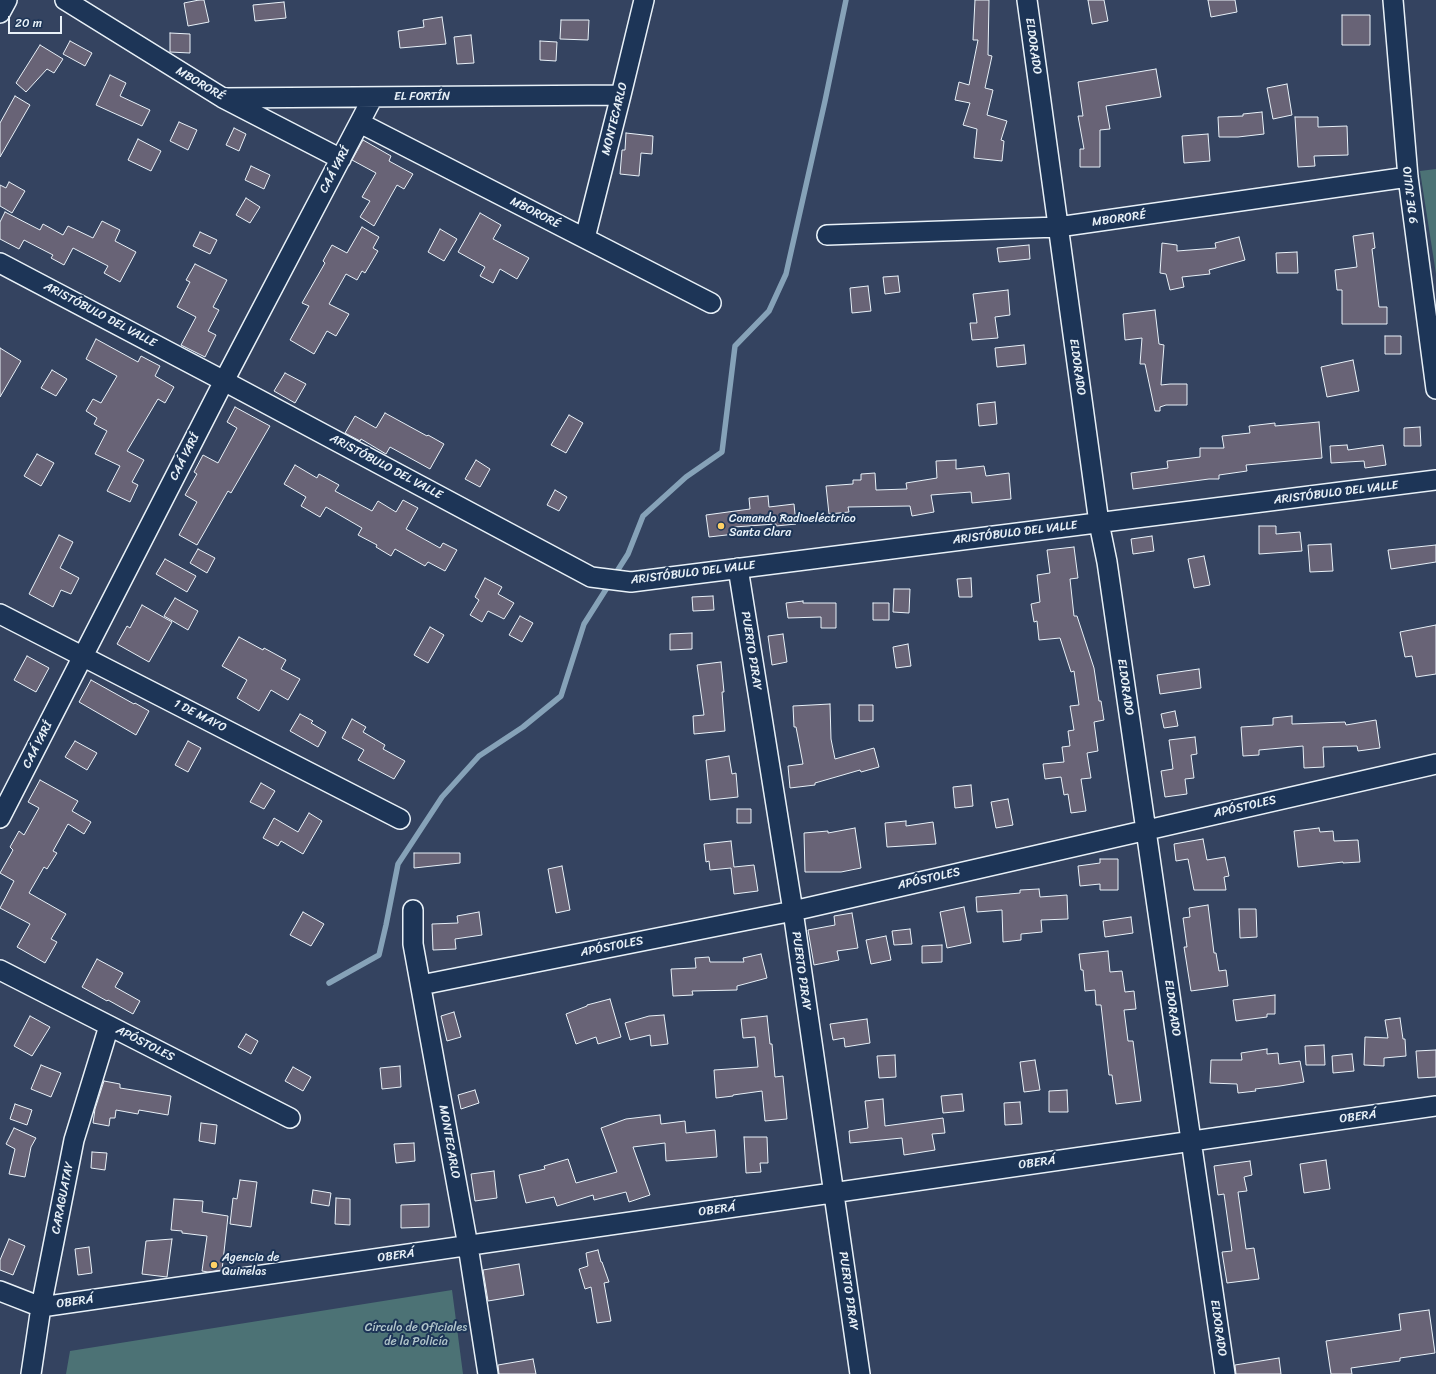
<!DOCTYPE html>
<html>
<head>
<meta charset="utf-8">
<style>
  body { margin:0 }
  #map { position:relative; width:1436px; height:1374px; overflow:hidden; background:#344360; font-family:Sriracha,sans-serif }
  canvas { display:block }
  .scale { position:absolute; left:8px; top:16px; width:54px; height:18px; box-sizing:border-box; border:2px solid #e8f1f8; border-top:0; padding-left:5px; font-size:12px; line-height:14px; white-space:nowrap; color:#e8f1f8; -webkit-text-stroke:3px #1d3557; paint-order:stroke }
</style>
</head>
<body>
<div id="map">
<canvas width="1436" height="1374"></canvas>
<div class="scale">20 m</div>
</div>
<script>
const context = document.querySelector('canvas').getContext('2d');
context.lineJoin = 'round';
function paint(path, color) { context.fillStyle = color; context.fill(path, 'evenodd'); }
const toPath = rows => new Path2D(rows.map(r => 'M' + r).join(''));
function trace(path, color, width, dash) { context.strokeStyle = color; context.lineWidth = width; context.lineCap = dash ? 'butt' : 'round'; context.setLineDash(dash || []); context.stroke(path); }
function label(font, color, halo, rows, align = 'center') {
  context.font = font + ' Sriracha,sans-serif'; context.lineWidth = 4; context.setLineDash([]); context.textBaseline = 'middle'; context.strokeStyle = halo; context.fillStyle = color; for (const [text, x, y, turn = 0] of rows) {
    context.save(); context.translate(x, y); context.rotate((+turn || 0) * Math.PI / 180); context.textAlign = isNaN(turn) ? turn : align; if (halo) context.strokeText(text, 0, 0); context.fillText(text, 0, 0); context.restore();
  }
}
paint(toPath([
  [1436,169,1436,274,1420,171],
  [452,1290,463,1374,66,1374,70,1351]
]), '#4c7275');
trace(toPath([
  [614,576,628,554,643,516,686,477,722,452,735,346,769,311,786,274,825,101,846,0],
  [329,983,379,955,386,925,398,864,442,797,479,756,523,727,561,696,584,624,610,583]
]), '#86a2b8', 5.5);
const building = toPath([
  [199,0,204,0,209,22,188,26,184,3,199,0],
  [975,0,989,0,988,55,992,56,985,88,993,90,987,115,1007,121,1001,140,1004,141,1002,161,974,158,977,129,963,125,970,103,955,100,959,82,969,85,978,40,973,40,975,0],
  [1088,0,1104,0,1108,21,1092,24,1088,0],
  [1208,0,1235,0,1237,12,1211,17,1208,0],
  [284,2,286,18,255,21,253,5,284,2],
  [1342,15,1370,15,1370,45,1342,45,1342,15],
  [442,17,446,44,400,48,398,31,424,27,423,20,442,17],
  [561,20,589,20,588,40,560,39,561,20],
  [170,33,190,34,190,53,170,52,170,33],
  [471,35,474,63,457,64,454,37,471,35],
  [70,41,92,53,85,66,63,54,70,41],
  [540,41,557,42,556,61,540,60,540,41],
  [40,45,63,59,54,73,47,69,26,92,16,83,40,45],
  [1156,69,1161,97,1106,106,1110,129,1100,130,1100,167,1080,167,1080,149,1084,149,1078,116,1083,116,1078,82,1156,69],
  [110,75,126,83,120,96,150,110,142,126,96,105,110,75],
  [1287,84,1292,115,1273,119,1267,88,1287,84],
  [15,96,30,105,0,157,0,123,15,96],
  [1262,112,1264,134,1238,137,1219,137,1218,117,1243,116,1243,114,1262,112],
  [1295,117,1318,117,1318,127,1347,126,1348,155,1314,156,1315,166,1298,167,1295,117],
  [179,122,197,130,188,150,170,141,179,122],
  [234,128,246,134,239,151,226,145,234,128],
  [626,133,653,136,652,154,641,153,639,176,620,174,622,150,625,150,626,133],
  [1208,134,1210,161,1184,163,1182,136,1208,134],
  [138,139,161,151,151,171,128,160,138,139],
  [363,140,391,156,389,161,413,174,404,189,397,185,374,226,360,217,370,201,362,197,376,173,352,160,363,140],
  [251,166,270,175,264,189,245,180,251,166],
  [9,182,25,191,12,213,0,206,0,185,6,188,9,182],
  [246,198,260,207,250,223,236,215,246,198],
  [5,212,40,230,43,224,63,235,68,226,93,238,102,221,120,230,115,241,136,252,120,282,104,273,108,266,73,248,64,265,51,258,53,255,24,240,19,249,0,239,0,222,5,212],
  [480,213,501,225,493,239,529,258,517,279,500,269,493,283,480,276,485,267,458,252,480,213],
  [362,227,379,237,373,248,378,251,365,273,362,271,357,280,346,274,329,304,349,314,336,336,327,331,314,354,290,340,309,306,302,303,325,263,323,261,332,245,347,253,362,227],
  [440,229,457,239,444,261,428,252,440,229],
  [200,232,217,240,210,254,193,246,200,232],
  [1373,233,1375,248,1372,249,1379,307,1387,307,1387,324,1342,324,1342,290,1337,290,1335,270,1357,267,1353,236,1373,233],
  [1239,237,1245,260,1209,270,1210,274,1182,277,1184,287,1170,290,1166,274,1160,273,1162,243,1177,245,1177,251,1216,248,1215,243,1239,237],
  [1029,245,1030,259,999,262,997,248,1029,245],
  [1297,252,1298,273,1277,273,1276,253,1297,252],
  [195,264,227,280,213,307,219,310,208,331,216,335,205,357,181,345,196,317,177,307,190,282,186,280,195,264],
  [898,276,900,292,885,294,883,277,898,276],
  [868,286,871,311,852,313,850,288,868,286],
  [1008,290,1010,315,995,317,998,338,972,340,970,323,977,323,973,294,1008,290],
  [1155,310,1159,344,1164,345,1161,385,1170,384,1187,384,1187,405,1166,405,1160,407,1160,411,1155,411,1145,364,1140,364,1142,338,1125,340,1123,314,1155,310],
  [1385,336,1401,336,1401,354,1385,354,1385,336],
  [96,339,138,362,141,356,160,366,155,376,174,387,165,403,158,399,127,451,144,460,132,482,138,485,130,502,107,491,120,466,95,454,107,431,94,424,97,418,86,411,93,399,101,403,117,376,86,359,96,339],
  [1024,345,1026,364,997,367,995,348,1024,345],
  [0,348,21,361,0,397,0,348],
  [1353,360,1359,391,1327,397,1321,367,1353,360],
  [52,370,67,379,56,396,41,388,52,370],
  [285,373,306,384,295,403,274,391,285,373],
  [995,402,997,424,979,426,977,404,995,402],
  [235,407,270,426,231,493,228,491,197,545,179,535,197,502,185,495,197,474,194,472,203,455,218,463,237,428,227,422,235,407],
  [385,413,427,436,428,435,444,444,430,469,390,447,386,454,361,439,360,441,345,433,355,416,376,428,385,413],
  [569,415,583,423,566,453,551,445,569,415],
  [1319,422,1322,458,1246,465,1247,471,1219,475,1219,479,1209,479,1133,489,1131,473,1168,468,1167,461,1200,457,1200,448,1224,448,1222,436,1250,433,1249,426,1275,423,1275,426,1319,422],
  [1420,427,1421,446,1404,446,1404,428,1420,427],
  [1347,445,1348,450,1383,445,1386,465,1365,468,1364,461,1331,463,1330,446,1347,445],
  [37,454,54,463,41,486,24,476,37,454],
  [476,460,490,469,480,487,465,479,476,460],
  [956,460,956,469,984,466,986,476,1009,473,1011,499,972,503,971,492,931,495,934,512,912,516,910,506,848,507,849,512,829,514,826,486,853,484,853,480,861,480,861,474,875,473,876,490,907,489,906,483,937,478,936,461,956,460],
  [295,465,317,478,319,474,339,485,335,491,372,511,378,501,396,512,403,500,418,508,406,529,440,548,443,543,457,550,445,571,428,562,425,566,395,549,391,556,376,547,377,545,358,535,362,528,326,507,320,517,301,506,306,497,284,484,295,465],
  [555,490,567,497,559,511,547,505,555,490],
  [768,496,769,507,794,504,796,524,776,526,776,524,734,527,735,534,709,537,706,515,750,509,749,498,768,496],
  [1259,526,1276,526,1276,534,1300,532,1302,551,1259,554,1259,526],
  [59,535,73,542,60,568,79,578,71,594,61,590,53,607,29,594,59,535],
  [1152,536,1154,551,1133,554,1131,539,1152,536],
  [1331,544,1333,571,1310,572,1308,545,1331,544],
  [1436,545,1436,562,1391,569,1388,550,1436,545],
  [1074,547,1078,578,1070,579,1074,616,1077,616,1094,668,1099,701,1101,701,1104,720,1094,722,1098,751,1087,753,1091,778,1081,779,1086,811,1071,813,1068,794,1064,795,1061,777,1045,779,1043,764,1064,762,1062,747,1070,746,1068,731,1074,730,1070,706,1079,705,1074,671,1071,672,1060,638,1039,640,1037,621,1034,622,1031,604,1040,602,1037,575,1050,573,1047,550,1074,547],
  [198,549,215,558,207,573,190,563,198,549],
  [1204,556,1210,585,1194,588,1188,559,1204,556],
  [165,559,196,576,187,592,156,574,165,559],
  [485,578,502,587,498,594,514,603,504,619,488,611,482,622,470,615,479,600,475,597,485,578],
  [971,578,972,597,959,597,957,579,971,578],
  [894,589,910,589,909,613,893,612,894,589],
  [713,596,714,610,693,611,692,597,713,596],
  [175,598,198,611,188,630,164,616,175,598],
  [803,601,803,603,836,603,836,628,821,628,821,617,788,618,786,603,803,601],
  [873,603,889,603,889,620,873,620,873,603],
  [142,605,172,622,149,662,117,644,127,626,130,628,142,605],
  [520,616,533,623,522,642,509,635,520,616],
  [1436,625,1436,674,1416,677,1412,656,1405,657,1400,632,1436,625],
  [430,627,444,635,428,663,414,655,430,627],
  [692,633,692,649,670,650,670,634,692,633],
  [783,634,787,662,772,665,768,636,783,634],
  [239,637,263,650,264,648,286,660,281,669,300,679,288,700,271,690,259,711,237,698,247,680,222,666,239,637],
  [908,644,911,666,896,668,893,647,908,644],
  [27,656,49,668,36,692,14,680,27,656],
  [721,662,724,692,722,692,725,731,694,734,693,716,704,715,697,665,721,662],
  [1199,669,1201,688,1160,694,1157,675,1199,669],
  [91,680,134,704,135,703,149,711,136,735,79,702,91,680],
  [830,704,831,739,835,759,874,748,879,767,861,772,860,770,815,783,815,785,790,788,788,766,803,764,796,727,794,727,793,706,830,704],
  [859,705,873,705,873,721,859,721,859,705],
  [1175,711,1178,726,1164,728,1161,714,1175,711],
  [300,714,313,721,311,723,326,732,318,747,290,731,300,714],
  [1292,716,1292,724,1345,722,1346,725,1376,720,1380,748,1358,751,1357,746,1323,747,1324,767,1304,768,1303,746,1259,750,1259,755,1243,756,1241,727,1273,725,1273,718,1292,716],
  [352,719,366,727,363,732,385,745,383,749,405,761,394,779,358,760,364,750,342,738,352,719],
  [1195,737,1197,754,1191,755,1194,778,1185,779,1187,794,1165,797,1161,771,1173,769,1169,740,1195,737],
  [75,741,97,753,87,770,65,757,75,741],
  [188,741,201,748,188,772,175,765,188,741],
  [729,756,732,774,736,773,738,797,710,800,706,760,729,756],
  [40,780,78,801,72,811,91,822,84,834,68,824,53,851,57,853,47,869,44,867,29,893,66,914,51,939,57,942,45,963,17,947,30,924,0,908,14,881,0,873,13,850,10,847,19,831,24,835,39,808,28,802,40,780],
  [261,783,275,791,264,809,250,802,261,783],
  [971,785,973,806,955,808,953,787,971,785],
  [1008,799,1013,825,996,828,991,802,1008,799],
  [737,809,751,809,751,823,737,823,737,809],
  [309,813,322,821,303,854,281,841,278,846,263,838,274,818,298,832,309,813],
  [906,821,906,826,933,822,936,844,887,847,885,823,906,821],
  [855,828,861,868,841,872,805,872,804,833,828,831,828,833,855,828],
  [1319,828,1320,832,1333,831,1334,841,1358,840,1360,862,1343,863,1343,862,1298,867,1294,831,1319,828],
  [1203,839,1207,860,1225,857,1229,876,1224,877,1226,890,1194,890,1188,859,1176,861,1174,844,1203,839],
  [731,841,734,867,754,865,758,891,734,894,731,868,710,870,709,861,706,862,704,844,731,841],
  [414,853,460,853,460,863,414,868,414,853],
  [1100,859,1118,859,1118,890,1100,890,1100,884,1080,886,1078,866,1100,863,1100,859],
  [562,866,570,910,556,913,548,869,562,866],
  [1039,889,1040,897,1067,895,1068,919,1041,920,1042,932,1021,934,1021,940,1003,942,1002,910,977,912,976,897,1020,893,1020,890,1039,889],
  [1208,905,1214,953,1216,953,1219,971,1226,970,1228,986,1191,991,1184,947,1187,947,1183,918,1190,917,1189,908,1208,905],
  [964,907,971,943,947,948,940,912,964,907],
  [1239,909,1256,909,1257,937,1240,938,1239,909],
  [303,912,324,924,311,946,290,935,303,912],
  [479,912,482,935,455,939,456,949,433,950,432,924,458,923,457,916,479,912],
  [852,913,858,948,837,951,839,960,814,965,808,930,835,925,834,916,852,913],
  [1131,917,1133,933,1105,937,1103,921,1131,917],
  [910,929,912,944,894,945,892,931,910,929],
  [886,936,891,960,871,964,866,940,886,936],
  [942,945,942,962,922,963,922,946,942,945],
  [1108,951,1110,972,1122,971,1125,992,1134,991,1136,1009,1124,1010,1128,1041,1133,1041,1141,1101,1116,1104,1112,1075,1109,1075,1101,1005,1096,1005,1095,990,1085,991,1083,970,1081,970,1079,954,1108,951],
  [761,954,767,978,737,986,737,990,692,991,693,995,673,996,671,969,696,968,695,958,709,957,710,962,744,962,743,958,761,954],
  [97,959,123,973,115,987,140,1001,133,1014,108,1000,107,1001,82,987,97,959],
  [1275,995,1275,1014,1267,1014,1267,1017,1236,1021,1233,1000,1275,995],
  [610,999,621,1037,598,1044,596,1037,576,1044,566,1014,587,1006,587,1005,610,999],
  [454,1012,461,1037,447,1041,441,1016,454,1012],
  [664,1015,668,1044,651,1046,650,1035,630,1040,625,1023,649,1016,664,1015],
  [30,1016,50,1027,32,1056,14,1046,30,1016],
  [767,1016,770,1044,772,1044,775,1077,783,1076,787,1119,765,1121,762,1091,733,1095,733,1096,716,1098,714,1070,758,1067,755,1037,743,1038,741,1019,767,1016],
  [1400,1018,1403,1039,1405,1039,1406,1056,1384,1058,1384,1066,1364,1065,1365,1037,1388,1038,1385,1020,1400,1018],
  [867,1019,870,1043,845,1047,844,1038,833,1040,830,1024,867,1019],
  [246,1034,258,1041,251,1054,238,1047,246,1034],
  [1324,1045,1325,1065,1306,1065,1305,1046,1324,1045],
  [1267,1049,1267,1054,1278,1053,1279,1064,1300,1061,1304,1082,1280,1086,1255,1089,1256,1091,1238,1093,1237,1084,1210,1083,1211,1060,1242,1060,1241,1053,1267,1049],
  [1436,1050,1436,1077,1418,1078,1416,1051,1436,1050],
  [1352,1054,1354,1071,1333,1073,1332,1056,1352,1054],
  [895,1055,896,1077,879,1078,877,1056,895,1055],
  [1035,1060,1040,1090,1024,1092,1020,1062,1035,1060],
  [41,1065,61,1073,51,1097,31,1089,41,1065],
  [400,1066,401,1087,382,1089,380,1068,400,1066],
  [293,1067,311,1077,303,1091,285,1081,293,1067],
  [104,1081,120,1084,120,1088,171,1096,168,1115,139,1110,138,1114,116,1110,115,1118,110,1118,109,1126,93,1123,95,1109,104,1081],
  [475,1090,479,1103,461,1109,458,1095,475,1090],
  [1067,1090,1068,1112,1049,1112,1049,1091,1067,1090],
  [962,1094,964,1111,943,1113,941,1096,962,1094],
  [883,1099,885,1126,943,1118,945,1133,932,1134,935,1150,904,1155,902,1138,850,1143,849,1131,868,1128,865,1101,883,1099],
  [1020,1102,1022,1124,1005,1125,1004,1103,1020,1102],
  [15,1104,32,1110,27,1125,10,1119,15,1104],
  [660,1115,661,1124,685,1121,686,1133,715,1130,717,1157,666,1161,665,1143,633,1147,650,1195,629,1202,626,1192,594,1200,593,1195,557,1206,554,1197,526,1203,519,1175,545,1169,544,1166,568,1159,576,1183,617,1172,601,1128,626,1119,660,1115],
  [201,1123,217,1125,215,1144,199,1141,201,1123],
  [14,1128,36,1138,31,1147,25,1177,9,1174,15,1149,6,1144,14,1128],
  [744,1137,767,1137,768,1163,760,1163,761,1172,746,1173,744,1137],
  [414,1143,415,1161,396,1163,394,1144,414,1143],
  [92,1152,107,1153,105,1170,91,1168,92,1152],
  [1326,1160,1330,1189,1304,1193,1300,1164,1326,1160],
  [1250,1161,1252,1175,1244,1177,1247,1191,1238,1192,1246,1249,1254,1248,1259,1279,1227,1283,1222,1252,1232,1251,1224,1194,1218,1195,1214,1166,1250,1161],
  [494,1171,497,1198,475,1201,471,1174,494,1171],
  [240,1180,257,1182,251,1227,230,1224,233,1198,237,1199,240,1180],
  [313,1190,331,1193,329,1206,311,1203,313,1190],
  [336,1198,350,1199,350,1225,335,1224,336,1198],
  [174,1199,203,1201,202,1212,228,1216,222,1270,208,1272,202,1271,207,1236,182,1233,182,1231,171,1230,174,1199],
  [429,1204,429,1227,401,1228,401,1205,429,1204],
  [9,1239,25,1246,13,1275,0,1270,0,1260,9,1239],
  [172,1239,167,1277,142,1274,146,1241,172,1239],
  [89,1247,92,1273,78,1275,75,1249,89,1247],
  [598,1250,601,1262,602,1262,609,1282,604,1283,611,1321,597,1323,591,1287,585,1289,579,1269,588,1266,586,1253,598,1250],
  [519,1264,524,1295,488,1301,483,1270,519,1264],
  [1429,1310,1435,1353,1400,1358,1400,1361,1351,1368,1352,1374,1331,1374,1326,1341,1401,1330,1399,1314,1429,1310],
  [1279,1358,1281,1374,1236,1374,1235,1365,1279,1358],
  [533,1359,536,1374,499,1374,498,1365,533,1359]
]);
paint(building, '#686376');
trace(building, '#e8f1f8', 1);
const street = toPath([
  [65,0,223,98,341,159],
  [1027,0,1099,523,1107,562,1225,1374],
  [1393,0,1408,177,1436,389],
  [0,13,7,0],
  [223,98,621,95],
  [360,123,711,303],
  [827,235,1058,227,1408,177],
  [585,238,621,95,644,0],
  [0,263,224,381,591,577,631,582,1436,480],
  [738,568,793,911,860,1374],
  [0,614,400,819],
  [0,818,224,381,373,97],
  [413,910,413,944,468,1246,488,1374],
  [0,970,290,1118],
  [421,985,793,911,1436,764],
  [0,1291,41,1307,1436,1106],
  [31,1374,41,1307,74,1140,109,1026]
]);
trace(street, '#e8f1f8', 22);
trace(street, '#1d3557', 19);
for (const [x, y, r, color] of [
  [721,526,4,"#ffd166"],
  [214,1265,4,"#ffd166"]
]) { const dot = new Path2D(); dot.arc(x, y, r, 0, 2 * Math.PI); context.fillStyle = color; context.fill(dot); trace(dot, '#1d3557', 1.5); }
label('12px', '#e8f1f8', '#1d3557', [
  ["ELDORADO",1033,46,82],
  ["MBORORÉ",200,84,31],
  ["EL FORTÍN",422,97],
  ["MONTECARLO",615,119,-76],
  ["CAÁ YARÍ",335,170,-62],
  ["9 DE JULIO",1411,195,-97],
  ["MBORORÉ",535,213,27],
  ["MBORORÉ",1119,219,-8],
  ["ARISTÓBULO DEL VALLE",100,315,28],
  ["ELDORADO",1077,367,82],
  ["CAÁ YARÍ",185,457,-63],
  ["ARISTÓBULO DEL VALLE",386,467,28],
  ["ARISTÓBULO DEL VALLE",1336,493,-7],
  ["ARISTÓBULO DEL VALLE",1015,533,-7],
  ["ARISTÓBULO DEL VALLE",693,573,-7],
  ["PUERTO PIRAY",751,651,81],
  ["ELDORADO",1125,687,82],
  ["1 DE MAYO",200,716,27],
  ["CAÁ YARÍ",38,745,-63],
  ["APÓSTOLES",1245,807,-13],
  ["APÓSTOLES",929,879,-13],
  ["APÓSTOLES",612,947,-11],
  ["PUERTO PIRAY",801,971,82],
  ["ELDORADO",1172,1008,82],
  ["APÓSTOLES",145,1044,27],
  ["OBERÁ",1358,1117,-8],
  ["MONTECARLO",449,1142,80],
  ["OBERÁ",1037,1163,-8],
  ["CARAGUATAY",63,1198,-79],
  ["OBERÁ",717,1210,-8],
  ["OBERÁ",396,1256,-8],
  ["PUERTO PIRAY",848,1291,82],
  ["OBERÁ",75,1302,-8],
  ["ELDORADO",1218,1328,82]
]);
label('12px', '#e8f1f8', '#1d3557', [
  ["Comando Radioeléctrico",729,519],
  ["Santa Clara",729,533],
  ["Agencia de",222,1258],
  ["Quinelas",222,1272]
], 'left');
label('12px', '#b1c5ca', '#1d3557', [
  ["Círculo de Oficiales",416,1328],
  ["de la Policía",416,1342]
]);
</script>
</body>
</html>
